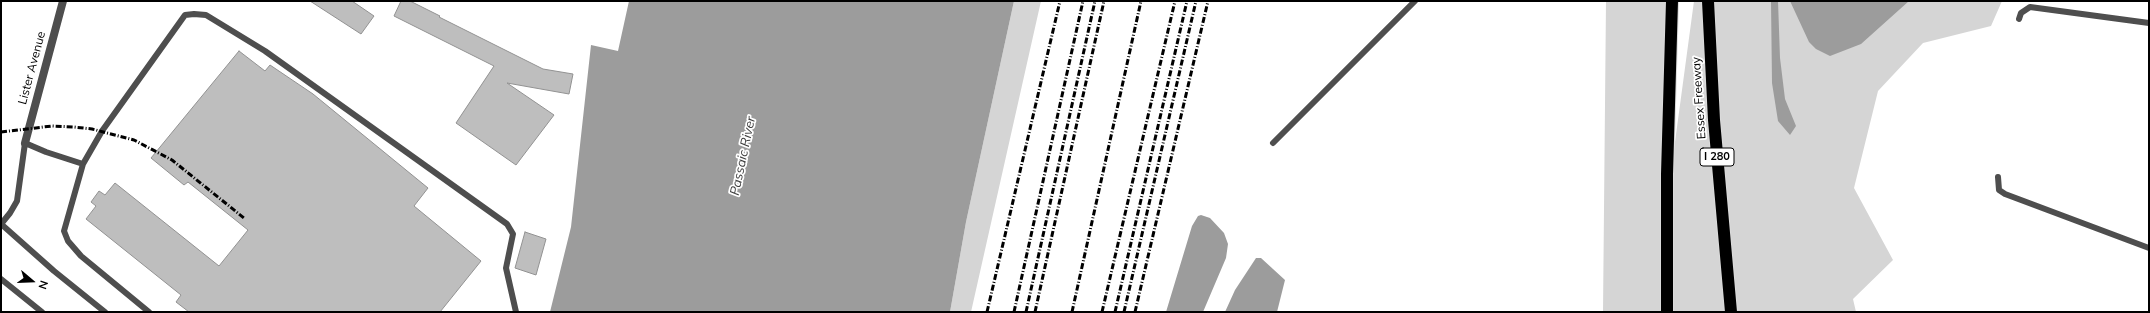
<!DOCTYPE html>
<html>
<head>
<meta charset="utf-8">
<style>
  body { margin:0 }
  #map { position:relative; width:2150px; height:313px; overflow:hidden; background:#fff; font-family:Mulish,sans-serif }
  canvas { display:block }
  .frame { position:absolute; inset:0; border:2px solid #000; pointer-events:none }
  .north { position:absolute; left:12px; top:261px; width:40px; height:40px; -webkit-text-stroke:3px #fff; paint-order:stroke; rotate:109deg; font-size:11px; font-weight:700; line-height:16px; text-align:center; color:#000 }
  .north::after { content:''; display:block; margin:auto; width:14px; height:18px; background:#000; clip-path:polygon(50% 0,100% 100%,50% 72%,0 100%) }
</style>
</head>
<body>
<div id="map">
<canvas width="2150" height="313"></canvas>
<div class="frame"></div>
<div class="north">N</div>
</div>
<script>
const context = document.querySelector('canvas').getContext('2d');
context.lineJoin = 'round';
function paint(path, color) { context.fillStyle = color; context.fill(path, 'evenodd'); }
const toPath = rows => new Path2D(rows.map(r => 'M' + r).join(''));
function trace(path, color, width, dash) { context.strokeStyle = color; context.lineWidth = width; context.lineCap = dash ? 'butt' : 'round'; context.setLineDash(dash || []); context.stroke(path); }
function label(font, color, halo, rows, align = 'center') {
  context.font = font + ' Mulish,sans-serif'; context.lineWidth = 3.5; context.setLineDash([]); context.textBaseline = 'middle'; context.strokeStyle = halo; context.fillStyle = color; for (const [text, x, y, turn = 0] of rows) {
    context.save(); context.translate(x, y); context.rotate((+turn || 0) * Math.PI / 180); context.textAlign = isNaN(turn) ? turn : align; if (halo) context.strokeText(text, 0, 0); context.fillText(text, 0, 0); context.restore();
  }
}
paint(toPath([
  [1014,1,1041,1,971,312,950,312,966,222],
  [1606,1,1672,1,1667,312,1603,312],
  [1694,1,2002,1,1991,26,1923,43,1878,91,1854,188,1893,260,1853,299,1856,312,1673,312,1670,179]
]), '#d5d5d5');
paint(toPath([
  [629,1,1014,1,966,222,950,312,550,312,571,227,591,45,618,51],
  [1771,1,1778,1,1780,58,1785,99,1796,126,1790,135,1778,121,1772,83],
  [1790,1,1909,1,1861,44,1830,56,1816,49,1809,42],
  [1201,215,1210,218,1224,233,1228,244,1226,258,1203,312,1166,312,1192,226,1198,216],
  [1256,258,1261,258,1285,280,1277,312,1225,312,1235,290]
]), '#9c9c9c');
const building = toPath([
  [310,1,352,1,374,16,361,34,310,1],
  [401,1,410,1,440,16,439,17,543,69,573,74,569,94,507,83,554,115,516,165,456,123,494,66,394,16,401,1],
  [239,51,265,71,270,65,313,94,428,188,414,206,481,261,440,312,189,312,176,302,181,295,86,219,96,206,91,202,99,191,105,195,115,183,219,266,248,230,188,182,184,185,151,158,239,51],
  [525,232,546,239,536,275,515,268,525,232]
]);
paint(building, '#bebebe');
trace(building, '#929292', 1);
const highway = toPath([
  [1708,1,1714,120,1731,312],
  [1667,312,1667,174,1672,1]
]);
trace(highway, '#dbdbdb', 14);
trace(toPath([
  [2019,19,2021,13,2030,7,2149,23],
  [1273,143,1415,1],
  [1998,177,1999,190,2005,194,2149,248],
  [1,224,10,213,17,201,25,143,46,152,83,164],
  [1,224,54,271,105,312],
  [1,279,42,312],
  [149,312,81,256,68,241,64,231,83,164,102,131,185,15,194,14,206,15,265,51,507,224,513,234,506,268,516,312]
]), '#4e4e4e', 6);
trace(toPath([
  [25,143,63,1]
]), '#4e4e4e', 8);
trace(highway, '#000', 12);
trace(toPath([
  [1,132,52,126,74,127,92,129,134,140,172,160,244,218],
  [987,312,1060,1],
  [1014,312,1083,1],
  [1026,312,1095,1],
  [1035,312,1104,1],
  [1072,312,1141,1],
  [1102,312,1175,1],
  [1115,312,1187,1],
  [1124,312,1196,1],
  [1135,312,1208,1]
]), '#000', 3, [6, 2, 1, 2]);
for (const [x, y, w] of [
  [1717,157,34]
]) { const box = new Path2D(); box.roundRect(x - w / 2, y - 9, w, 18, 3); context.fillStyle = '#fff'; context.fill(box); trace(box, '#000', 1); }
label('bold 11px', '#000', null, [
  ["I 280",1717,157]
]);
label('12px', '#000', '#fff', [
  ["Lister Avenue",32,68,-75],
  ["Essex Freeway",1699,98,-94]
]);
label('italic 13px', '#3d3d3d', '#fff', [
  ["Passaic River",743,156,-78]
]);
</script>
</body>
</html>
